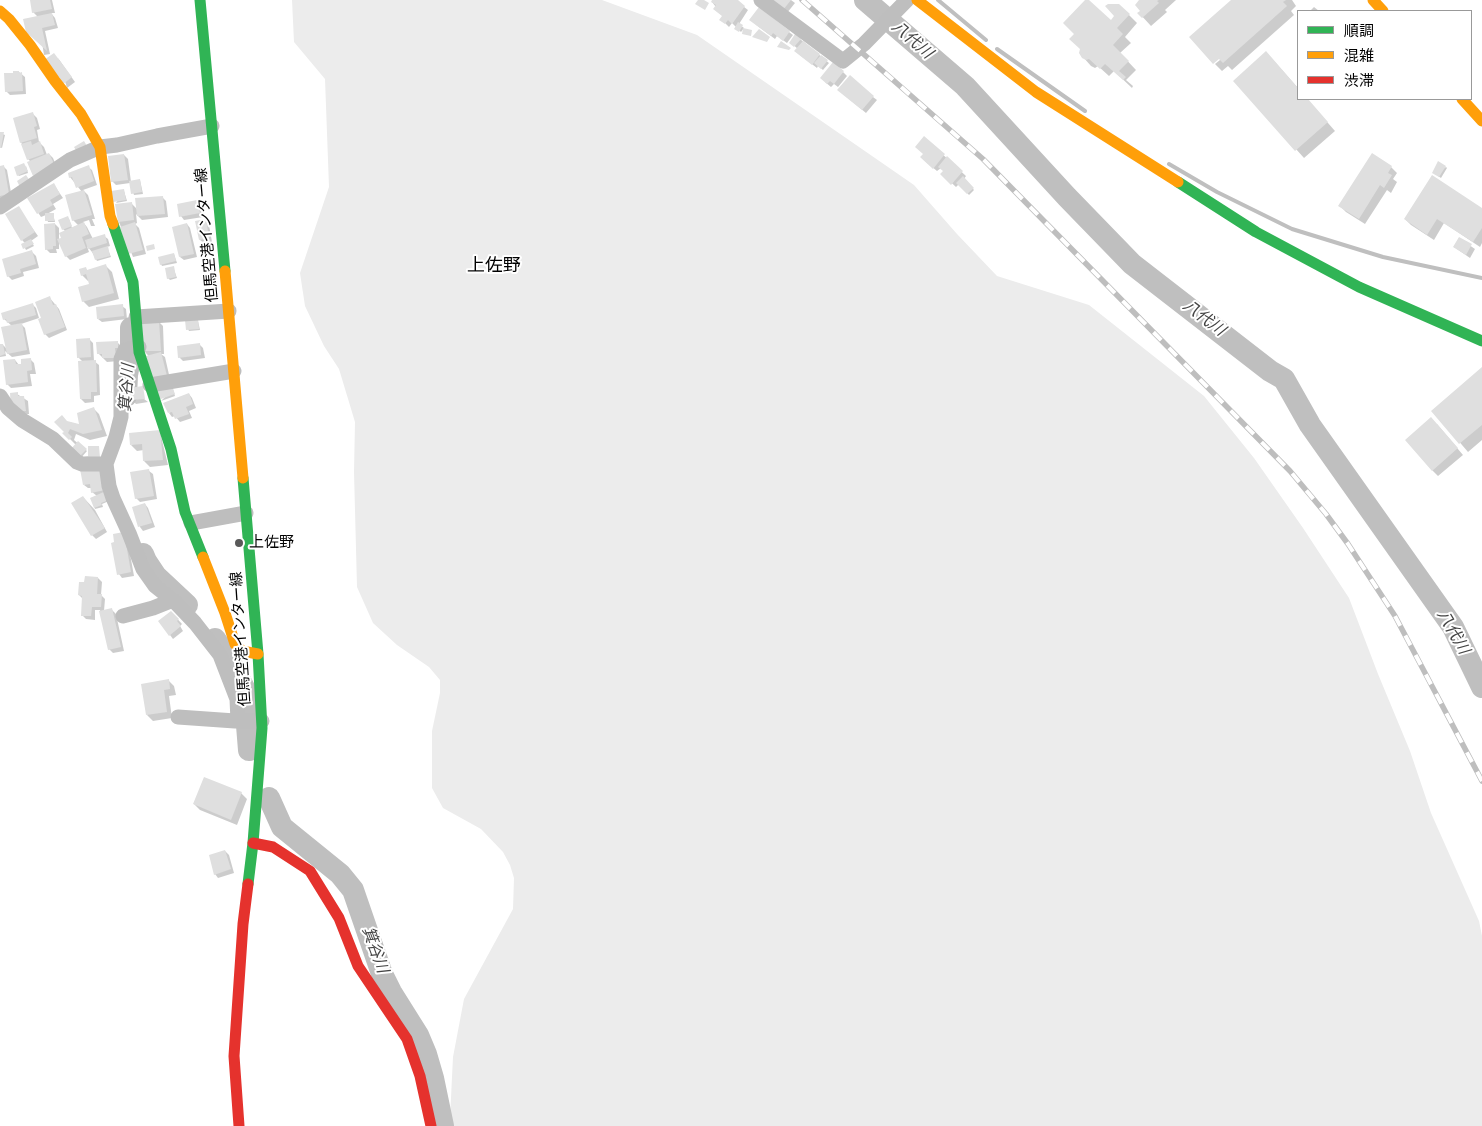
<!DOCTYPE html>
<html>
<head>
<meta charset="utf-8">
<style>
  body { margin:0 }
  #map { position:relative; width:1482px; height:1126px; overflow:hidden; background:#fff; font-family:"Work Sans","Noto Sans JP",sans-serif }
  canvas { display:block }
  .legend { position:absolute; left:1297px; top:10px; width:175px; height:90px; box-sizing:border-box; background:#fff; border:1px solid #999; margin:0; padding:6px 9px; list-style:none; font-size:15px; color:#000 }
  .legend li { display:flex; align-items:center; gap:10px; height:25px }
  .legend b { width:25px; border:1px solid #999 }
</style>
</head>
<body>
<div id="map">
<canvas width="1482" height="1126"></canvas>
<ul class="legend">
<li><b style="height:6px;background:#30b455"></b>順調</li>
<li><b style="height:6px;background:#ff9f0a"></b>混雑</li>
<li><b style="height:6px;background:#e5322d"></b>渋滞</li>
</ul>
</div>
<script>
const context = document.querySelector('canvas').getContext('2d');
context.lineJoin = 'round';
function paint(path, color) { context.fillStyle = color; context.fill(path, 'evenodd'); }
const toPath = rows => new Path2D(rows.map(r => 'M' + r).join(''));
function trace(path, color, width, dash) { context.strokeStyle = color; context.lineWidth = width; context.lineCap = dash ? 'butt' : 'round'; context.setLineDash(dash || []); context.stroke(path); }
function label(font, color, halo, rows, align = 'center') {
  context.font = font + ' "Work Sans","Noto Sans JP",sans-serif'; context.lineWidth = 4; context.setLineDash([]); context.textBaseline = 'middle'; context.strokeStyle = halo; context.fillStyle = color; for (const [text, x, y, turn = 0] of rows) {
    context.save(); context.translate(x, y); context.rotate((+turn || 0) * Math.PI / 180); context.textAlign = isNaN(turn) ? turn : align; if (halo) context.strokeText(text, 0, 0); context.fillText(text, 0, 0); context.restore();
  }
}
paint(toPath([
  [292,0,602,0,697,35,914,185,957,234,997,276,1089,305,1204,396,1254,458,1303,528,1349,598,1378,674,1410,751,1431,813,1479,921,1482,936,1482,1126,452,1126,450,1118,453,1057,464,999,513,909,514,878,510,865,503,852,481,829,443,808,432,788,432,731,440,693,440,680,429,667,397,645,373,623,357,587,354,472,355,422,339,369,324,346,305,306,300,273,329,187,325,79,294,42]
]), '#ececec');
paint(toPath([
  [31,0,52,0,55,13,51,13,55,18,58,28,45,31,50,54,44,55,38,17,33,12],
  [714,0,735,0,748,10,739,24,744,28,741,32,732,23,729,27,725,23,723,16,712,2],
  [770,0,791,0,795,3,787,13],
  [1087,0,1111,22,1116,16,1107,7,1114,4,1119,5,1137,23,1125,37,1131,43,1120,53,1136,70,1126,80,1133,86,1132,88,1114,71,1109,76,1098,66,1095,68,1091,66,1083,57,1076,34],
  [1140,0,1176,0,1165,10,1167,12,1151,26,1139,13,1141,11],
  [1232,0,1292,0,1296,6,1291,11,1294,15,1232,70,1228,66,1222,71,1215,64,1225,56],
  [1314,7,1319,11,1310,11],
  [755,24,789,32,793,35,787,43,777,36,775,39],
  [800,39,829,63,823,70,818,66,817,68,800,55,798,49,791,43],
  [58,58,75,82,67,88],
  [1274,61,1298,88,1298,99,1307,99,1335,131,1304,158,1235,81],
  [19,72,25,77,26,94,10,95,6,91],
  [843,72,847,76,838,87,834,84,831,87,825,82],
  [843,94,873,97,877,100,866,113],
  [33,114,37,118,40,129,37,130,39,142,44,147,47,155,49,154,53,158,58,170,31,162,28,159,21,142],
  [0,133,5,135,2,148,0,147],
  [925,138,966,176,964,179,974,190,969,195,959,184,956,187,942,174,944,171,941,168,937,171,925,161],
  [124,155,128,159,131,182,140,180,143,194,134,195,130,183,116,185,112,181],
  [26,166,28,173,19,176,18,175],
  [0,167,4,167,7,170,12,198,0,200],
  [88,167,92,170,97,185,83,190,88,195,95,219,92,219,95,226,91,226,89,220,83,222,87,227,93,239,104,236,108,239,110,246,107,247,111,257,97,261,92,252,87,246,89,252,70,260,66,256,59,240,59,249,56,249,57,253,50,253,46,249,55,224,59,228,59,240,62,238,65,231,63,229,69,219,72,228,78,225,73,220,82,192,70,177],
  [1391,167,1397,173,1393,179,1397,182,1391,193,1387,190,1365,224,1346,212,1340,206],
  [1446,167,1447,168,1441,178,1435,174],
  [54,185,63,198,53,204,56,209,47,214,53,214,55,222,48,222,46,215,41,217,29,199],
  [124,191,127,201,116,203],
  [162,197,166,201,168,217,142,220,136,214,137,223,135,224,139,228,146,254,133,257,119,222,131,203,137,209],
  [197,201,200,205,203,217,184,220,181,216],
  [1482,209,1482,243,1480,247,1444,223,1434,240,1411,225,1405,219],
  [23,215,38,236,31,241,34,246,26,250,23,244,25,243,22,240],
  [206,221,209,225,212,242,204,243,200,240],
  [187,224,190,228,197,257,184,260,180,257],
  [1459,238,1475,249,1470,258,1454,247],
  [32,252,36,256,39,268,23,272,24,276,12,280,8,276],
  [174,254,177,263,162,266,161,264],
  [106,266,112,272,119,299,89,307,83,301,91,285,90,281,88,281,82,275,85,268,88,271],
  [173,267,177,278,170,280,168,278],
  [49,297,59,309,67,330,49,338,45,334,43,318],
  [32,304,36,308,39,318,21,324,25,328,30,354,12,357,5,351,6,356,0,357,0,346,3,345,7,349,12,326,4,319],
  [122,306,126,309,127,319,102,322,98,319],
  [198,321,200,330,189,331,188,329],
  [159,322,163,326,164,354,161,354,165,357,170,379,144,351],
  [90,340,93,343,94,361,99,365,100,395,94,396,94,402,85,403,81,399,83,362,78,357],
  [117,342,121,346,119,361,107,362,98,353],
  [199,344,203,348,205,358,183,361,179,357],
  [15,360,19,365,31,360,34,363,36,374,30,374,32,386,11,388,7,384],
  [1482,369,1482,440,1468,452,1433,411],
  [131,389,148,402,136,404,132,400],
  [173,389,175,396,161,401],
  [17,394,28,401,29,414,23,414],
  [189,394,192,398,196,408,189,411,192,418,180,422,175,416,172,417,169,413],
  [93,408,99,414,107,436,90,440,76,434,74,440,87,451,80,459,76,445,64,433,68,422,81,425],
  [1437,424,1463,455,1438,476,1432,470],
  [160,432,168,465,150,467,144,461,144,450,137,451,131,445],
  [100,468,109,501,102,504,103,507,95,509,91,498,97,496,92,492,92,488,88,488,84,485],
  [149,471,153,474,157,499,140,502,136,498],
  [83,497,95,510,107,532,96,539,92,535],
  [145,504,148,508,155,527,143,531,140,527,133,508],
  [127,537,134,576,122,578,119,574],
  [98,578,102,582,101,595,105,599,104,611,112,610,116,614,124,651,113,653,109,649,100,610,95,610,95,620,86,619,82,615,83,599,79,595],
  [171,612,182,624,180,626,183,631,173,639,170,635],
  [168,680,174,686,176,695,169,696,172,718,153,721,147,715],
  [241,793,247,799,237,825,200,810,194,804],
  [225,851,229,855,234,873,218,878,215,874]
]), '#0003');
trace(toPath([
  [938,0,986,40],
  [997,49,1085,111],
  [1169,164,1217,192,1292,229,1383,257,1482,278]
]), '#bfbfbf', 4);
trace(toPath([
  [865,0,965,86,1067,197,1132,264,1270,371,1284,379,1310,425,1453,627,1482,687],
  [126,396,127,375,131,353,131,328],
  [143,554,146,561,156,576,187,605],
  [215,639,228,658,244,688,249,750],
  [269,798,282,827,340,874,353,890,382,974,391,992,418,1035,426,1054,433,1078,443,1126]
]), '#bfbfbf', 22);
paint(toPath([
  [30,0,50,0,52,9,32,13],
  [698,0,704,0,709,3,705,10,695,4],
  [712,0,738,0,745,6,732,24,728,20,725,24,719,20,722,16,713,9,716,5,711,2],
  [769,0,791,0,783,10],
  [1085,0,1089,0,1111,20,1114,16,1105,6,1108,4,1119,4,1130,14,1117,28,1123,34,1113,45,1129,61,1119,71,1126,77,1123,80,1105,64,1100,69,1089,59,1086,60,1082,58,1079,53,1080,49,1069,39,1074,34,1063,23],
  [1139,0,1159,0,1157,1,1159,3,1142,18,1137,13,1140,11,1135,5],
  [1231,0,1286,0,1283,2,1287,6,1223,63,1219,59,1213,64,1189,37],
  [759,7,790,31,783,41,773,33,771,36,749,20],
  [52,13,55,25,42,28,47,51,26,32,23,19],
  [738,22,743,25,739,32,734,29],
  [743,28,752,30,751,36,742,34],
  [759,29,770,37,767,42,752,37],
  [795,34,801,39,794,47,789,43],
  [781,41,791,48,789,50,777,47],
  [803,41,820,54,812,65,794,51],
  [1266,51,1298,88,1298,99,1308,99,1328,122,1295,151,1233,81],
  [54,53,72,77,62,85,44,60],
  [821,55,828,60,821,69,814,63],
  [833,62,844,71,834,84,830,81,827,84,820,78],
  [13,71,19,71,19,73,22,72,23,91,5,92,4,73,13,73],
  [850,75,874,96,862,110,837,90],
  [33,112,37,126,34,127,37,138,20,143,13,118],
  [0,132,4,132,1,148,0,148],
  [924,136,945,154,933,169,920,157,923,154,915,147],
  [31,141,32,145,40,141,44,154,27,160,21,144],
  [84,141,87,146,77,152,74,147],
  [49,153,55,166,33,176,27,162],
  [1372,153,1392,166,1388,173,1392,175,1384,188,1380,185,1359,219,1338,206],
  [124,154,128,180,111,182,108,156],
  [947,156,963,171,951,185,940,174,943,171,938,167],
  [1438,161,1446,166,1439,177,1432,173],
  [24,163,28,171,17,176,14,167],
  [4,165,9,194,0,196,0,166],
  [89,165,94,181,76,188,72,177,69,178,68,173],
  [26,175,30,181,20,187,17,181],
  [1432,175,1482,208,1482,228,1473,242,1437,219,1427,235,1404,219],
  [963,176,974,188,967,194,956,183],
  [140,179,142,192,131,194,129,181],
  [54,183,60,194,50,200,53,205,37,214,27,198],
  [124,189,126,200,113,202,111,191],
  [84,190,92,215,72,221,65,195],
  [163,196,165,214,137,216,135,198],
  [197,200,200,213,179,217,177,204],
  [132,202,134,220,118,222,115,204],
  [19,206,35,232,21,241,5,214],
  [45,213,54,213,54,221,45,221],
  [68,216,72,226,62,230,58,220],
  [206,219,209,238,199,240,195,221],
  [84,222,89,234,82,237,86,248,65,257,57,239,61,238,59,233],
  [135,222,143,250,128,254,120,227],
  [55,223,56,246,53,246,53,249,45,250,44,224],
  [187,223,194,254,179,257,172,227],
  [105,234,107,243,88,249,85,240],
  [1459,237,1472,244,1466,255,1453,247],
  [31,239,34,244,23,249,21,244],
  [154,244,155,249,147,251,146,246],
  [108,246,110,256,95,260,92,251],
  [32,250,36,264,20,269,21,273,7,277,2,259],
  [174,253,176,261,160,265,158,257],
  [106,264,114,293,82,302,78,287,89,284,86,274,81,276,79,269,86,267,87,270],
  [174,266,176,277,167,279,165,268],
  [50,296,53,305,56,304,65,327,44,335,38,319,41,318,35,302],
  [33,303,36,315,7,323,6,319,3,320,1,313],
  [123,304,124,316,97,319,96,307],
  [198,319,199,329,186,330,185,320],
  [159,321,161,351,143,351,142,322],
  [22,323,27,350,7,354,1,327],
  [90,338,91,357,77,358,76,339],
  [118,341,118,348,115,348,116,358,102,358,102,354,97,354,96,342],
  [200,343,201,355,178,358,177,346],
  [0,344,3,344,5,354,0,356],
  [161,352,167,376,152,380,146,356],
  [31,358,32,370,27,371,28,382,6,385,3,360,15,359,16,364,21,364,21,359],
  [96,360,97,392,91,392,91,399,80,399,78,361],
  [1482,367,1482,425,1459,444,1431,411],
  [143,386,145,399,131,400,129,388],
  [172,386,175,394,158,400,155,391],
  [18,392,18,396,24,396,26,411,19,411,11,408,10,393],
  [189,393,193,404,186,407,189,414,175,419,172,412,168,413,163,403],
  [94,407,102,430,83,434,70,429,68,433,72,437,69,440,62,433,64,432,54,422,62,415,67,421,79,424,77,413],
  [1431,417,1458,448,1432,471,1405,440],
  [160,430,163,460,143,461,142,444,130,445,129,433],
  [78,441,87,449,78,458,70,450],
  [88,446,99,446,100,458,84,457,88,456],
  [101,467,105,490,91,493,90,484,83,485,80,469],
  [149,469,154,496,135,499,130,472],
  [106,491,109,500,101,503,102,505,94,508,90,498],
  [83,496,105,528,91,536,71,503],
  [145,503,152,523,138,527,132,507],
  [124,532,131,572,117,575,111,543,114,542,113,534],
  [85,576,98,577,97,594,102,594,101,607,92,607,91,616,81,616,82,596,78,595,79,582,84,582],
  [112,608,121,647,108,650,99,611],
  [171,611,179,619,177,621,181,626,169,636,158,621],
  [169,679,170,689,164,690,167,712,146,715,141,684],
  [204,777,242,792,231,820,193,804],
  [225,850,231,869,214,875,209,855]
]), '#dfdfdf');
trace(toPath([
  [761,0,843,61,864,44,907,0],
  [0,207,70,160,100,147,117,145,157,136,212,126],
  [136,317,229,311],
  [139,347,125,350,121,359,121,417,116,437,106,464,109,486,113,498,129,533,143,569,155,586,175,602,195,623,220,655,237,699,238,721],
  [150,385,234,371],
  [0,396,8,408,22,420,53,439,77,462,82,464,106,464],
  [191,523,246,513],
  [123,616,153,608,173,600],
  [178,717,235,721,262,721]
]), '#bebebe', 15);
trace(toPath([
  [200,0,225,271],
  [1178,182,1256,232,1359,287,1482,341],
  [113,224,133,282,139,352,171,449,185,512,203,557],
  [243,478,258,654,262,728,253,843,248,884]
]), '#30b455', 11);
trace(toPath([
  [917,0,1036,92,1178,182],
  [1373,0,1383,11],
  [0,11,9,19,30,45,55,81,81,114,100,147,110,216,113,224],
  [1462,99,1482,121],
  [225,271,243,478],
  [203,557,225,613,235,644,242,651,258,654]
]), '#ff9f0a', 11);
trace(toPath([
  [253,843,273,847,310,871,339,918,358,966,407,1039,420,1076,431,1126],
  [239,1126,234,1056,243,924,248,884]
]), '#e5322d', 11);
const rail = toPath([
  [802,0,983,159,1290,471,1326,514,1348,544,1395,616,1482,781]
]);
trace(rail, '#bebebe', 5.5);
trace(rail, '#fff', 4, [11]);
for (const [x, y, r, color] of [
  [239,543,5,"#595959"]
]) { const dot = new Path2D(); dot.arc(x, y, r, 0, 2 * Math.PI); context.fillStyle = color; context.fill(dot); trace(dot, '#fff', 2); }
label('15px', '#000', '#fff', [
  ["但馬空港インター線",207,235,-95],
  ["但馬空港インター線",241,639,-94]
]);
label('15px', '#000', '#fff', [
  ["上佐野",249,543]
], 'left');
label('italic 16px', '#444', '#fff', [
  ["八代川",912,40,41],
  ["八代川",1204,318,37],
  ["箕谷川",127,388,-86],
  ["八代川",1453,632,60],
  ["箕谷川",375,950,70]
]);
label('18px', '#000', '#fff', [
  ["上佐野",494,266]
]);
</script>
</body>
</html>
